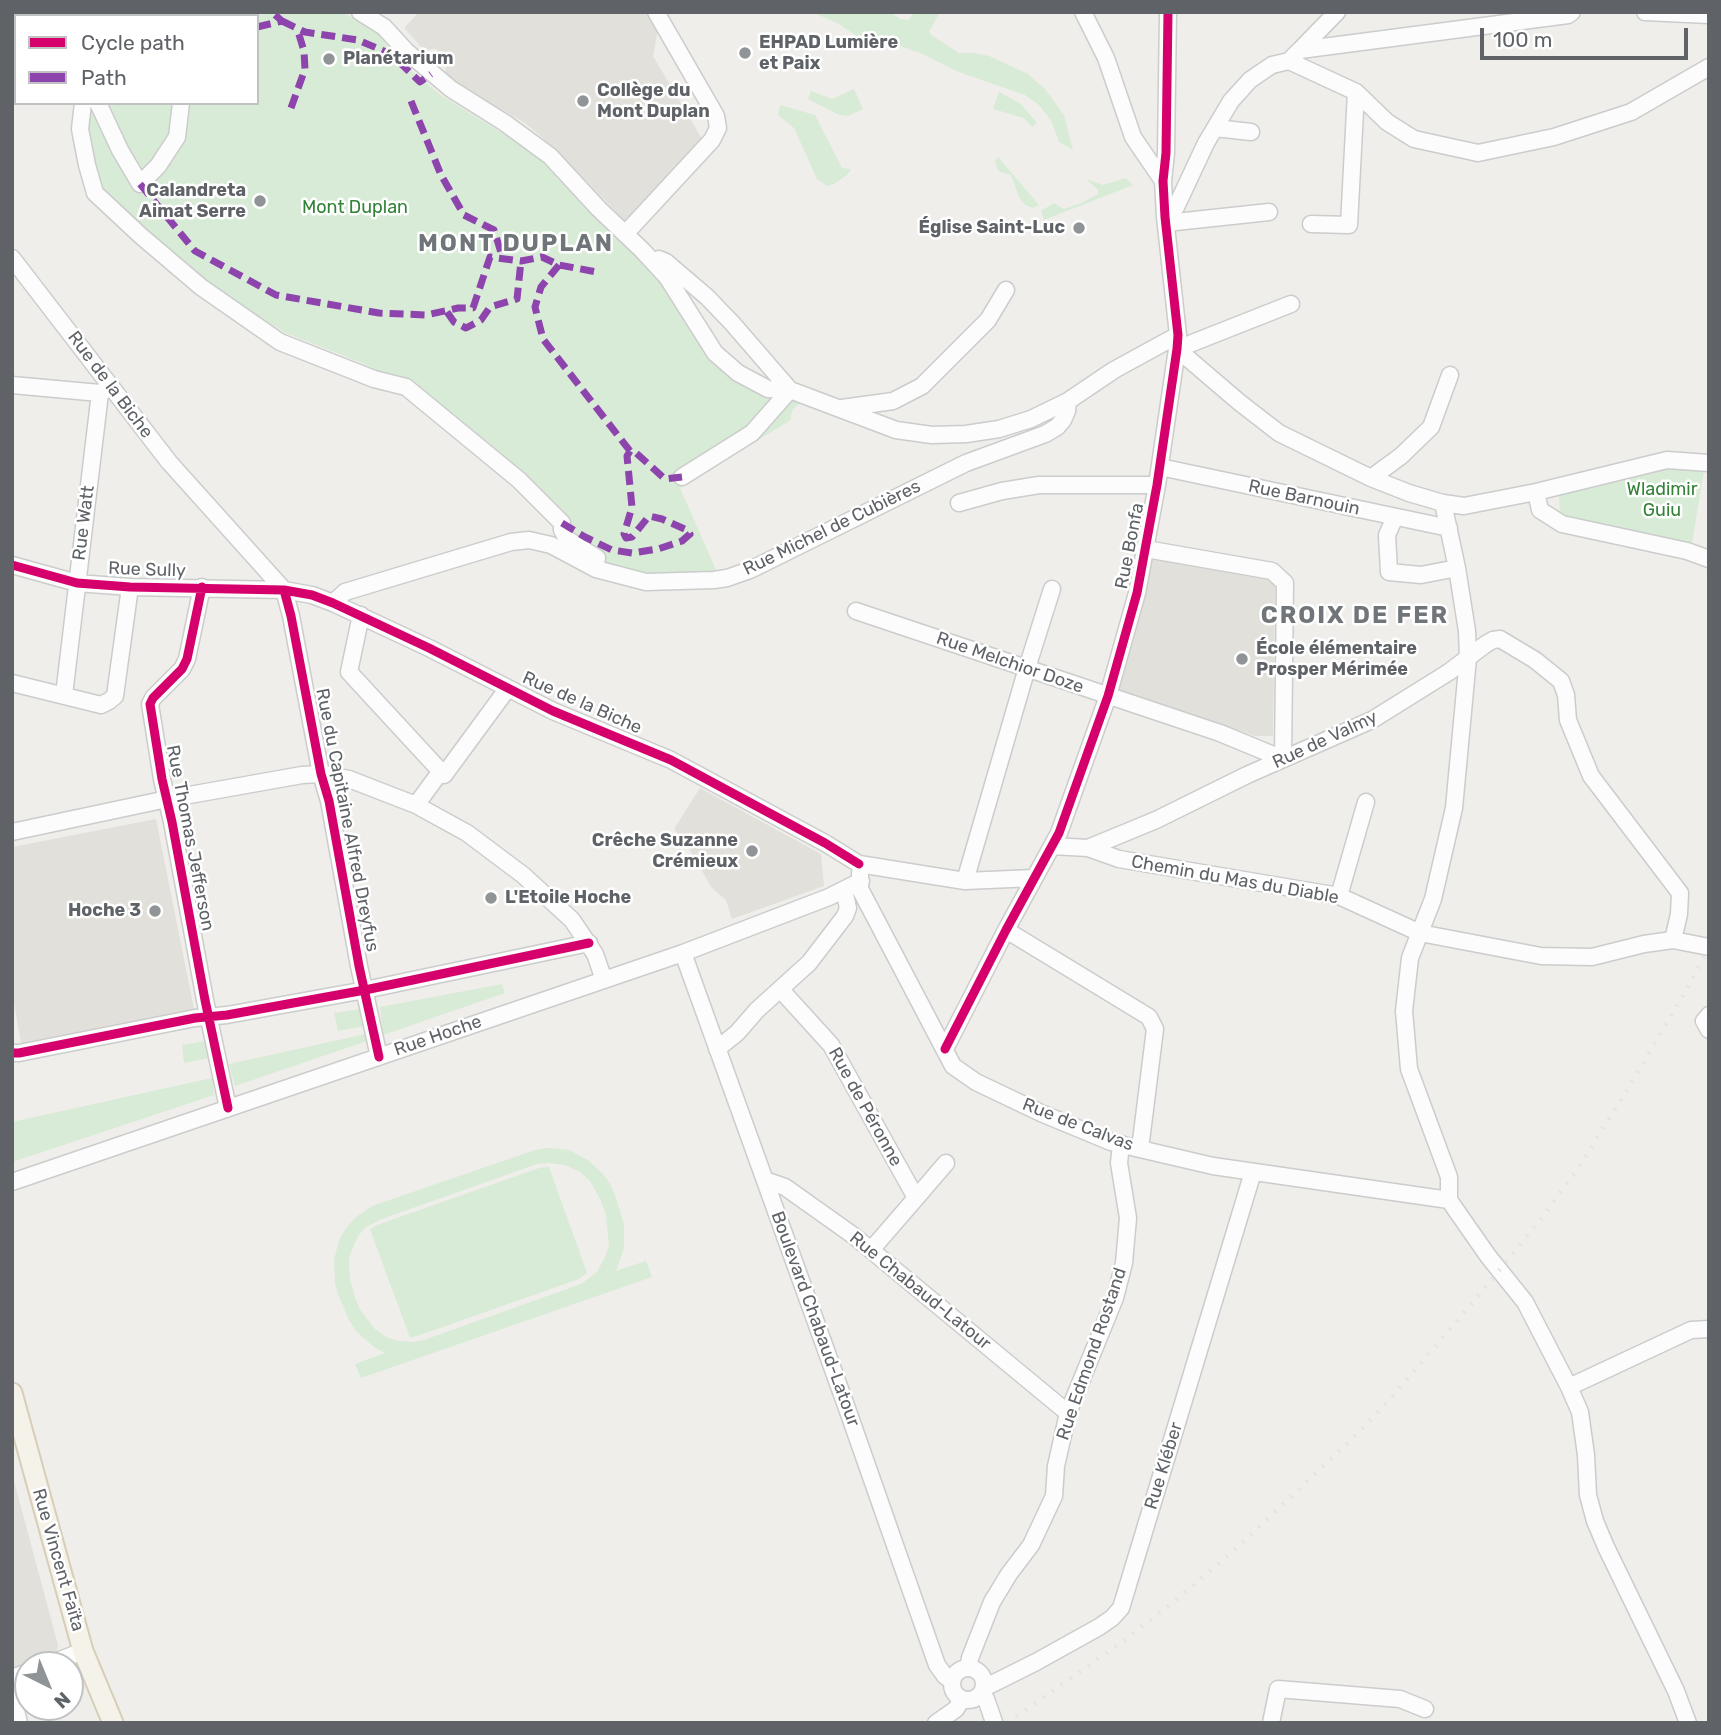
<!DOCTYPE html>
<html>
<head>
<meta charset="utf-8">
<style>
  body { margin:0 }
  #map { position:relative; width:1721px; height:1735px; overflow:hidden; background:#efeeea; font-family:Rubik,sans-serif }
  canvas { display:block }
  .frame { position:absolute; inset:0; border:14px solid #5f6368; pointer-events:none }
  .legend { position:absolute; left:14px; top:14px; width:245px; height:91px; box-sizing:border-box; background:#fff; border:2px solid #bfc1c3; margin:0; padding:9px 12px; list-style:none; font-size:21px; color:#5f6368 }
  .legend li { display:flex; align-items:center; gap:14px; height:35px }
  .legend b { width:35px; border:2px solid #bfc1c3 }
  .north { position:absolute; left:14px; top:1651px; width:70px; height:70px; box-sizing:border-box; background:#fff; border:2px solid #bfc1c3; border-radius:50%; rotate:137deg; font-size:19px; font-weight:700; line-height:28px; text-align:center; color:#5f6368 }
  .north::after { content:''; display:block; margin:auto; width:24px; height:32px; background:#919496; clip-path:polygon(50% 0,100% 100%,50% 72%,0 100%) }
  .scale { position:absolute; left:1480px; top:28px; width:208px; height:32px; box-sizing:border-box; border:4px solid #5f6368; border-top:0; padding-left:9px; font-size:21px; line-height:24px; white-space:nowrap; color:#5f6368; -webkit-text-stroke:5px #fff; paint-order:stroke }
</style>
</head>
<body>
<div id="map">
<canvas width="1721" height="1735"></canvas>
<div class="frame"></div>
<ul class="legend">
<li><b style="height:9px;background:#d6006c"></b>Cycle path</li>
<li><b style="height:9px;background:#8e44ad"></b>Path</li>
</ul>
<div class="north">N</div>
<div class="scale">100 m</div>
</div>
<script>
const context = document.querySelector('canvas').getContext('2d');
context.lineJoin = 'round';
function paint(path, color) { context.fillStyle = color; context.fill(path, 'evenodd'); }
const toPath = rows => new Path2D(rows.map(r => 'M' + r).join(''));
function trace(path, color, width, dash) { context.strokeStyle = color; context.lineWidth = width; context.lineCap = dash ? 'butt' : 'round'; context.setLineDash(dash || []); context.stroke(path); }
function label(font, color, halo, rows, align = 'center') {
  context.font = font + ' Rubik,sans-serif'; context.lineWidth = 5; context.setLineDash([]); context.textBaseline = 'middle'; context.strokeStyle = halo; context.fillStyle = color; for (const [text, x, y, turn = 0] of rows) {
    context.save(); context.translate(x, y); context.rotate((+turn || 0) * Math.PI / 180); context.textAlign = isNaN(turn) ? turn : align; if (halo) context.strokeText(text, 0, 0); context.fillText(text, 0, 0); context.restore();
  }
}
paint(toPath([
  [419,12,645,12,658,29,653,56,704,142,628,224,552,146,525,123,449,79,445,73,446,62,436,49,424,50,404,28],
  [1152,558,1265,576,1275,585,1273,736,1255,736,1118,690],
  [700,788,821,854,824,886,732,919,726,900,712,888,688,847,674,829],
  [156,819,194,1009,21,1043,12,991,12,847],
  [14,1481,58,1645,57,1651,34,1663,12,1670,12,1482]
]), '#e2e0da');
paint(toPath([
  [114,12,341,12,372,28,380,34,391,54,442,96,533,152,603,226,641,256,654,269,704,348,771,396,802,402,793,409,791,414,791,420,680,488,717,572,654,576,639,573,609,564,570,533,572,526,524,475,390,377,362,363,286,333,210,287,120,213,99,186,85,132,89,103,257,103,257,16,112,16],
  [812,12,889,12,901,19,909,20,914,12,940,12,929,32,931,35,959,53,973,53,989,56,1028,74,1038,83,1045,89,1064,115,1073,150,1059,142,1052,122,1039,105,1025,95,956,71,923,54,900,46,883,47,861,39,839,24],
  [854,89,863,109,848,116,839,115,808,99,811,91,832,99],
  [999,92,1021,104,1037,123,1032,127,1024,118,993,109],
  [780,105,815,115,842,168,851,169,847,175,834,184,827,186,817,179,794,128,778,115],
  [998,157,1039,205,1033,208,1025,205,1019,197,1011,175,998,171,995,162],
  [1126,178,1133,185,1044,220,1041,211,1054,203,1064,209,1081,203,1098,194,1098,190,1086,179,1103,185],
  [1655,464,1704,470,1692,543,1626,529,1585,526,1560,518,1559,492],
  [502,984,505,993,383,1035,380,1007],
  [361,1009,365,1026,338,1031,334,1013],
  [366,1034,367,1041,235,1086,229,1064],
  [205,1041,209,1058,184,1063,182,1045],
  [212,1078,214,1095,12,1162,12,1122],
  [548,1148,569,1150,579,1155,589,1161,601,1172,609,1182,615,1195,624,1224,624,1248,616,1271,646,1261,652,1277,361,1378,355,1364,385,1353,374,1347,356,1331,349,1320,338,1294,335,1283,334,1259,340,1238,347,1227,356,1217,372,1206,535,1150],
  [549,1163,565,1165,580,1172,590,1181,601,1201,606,1215,609,1245,606,1255,597,1272,581,1284,424,1340,411,1342,399,1341,386,1337,375,1329,361,1311,356,1300,350,1280,349,1260,351,1252,358,1236,366,1227,382,1219,537,1164],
  [549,1167,587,1273,579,1279,420,1335,410,1338,370,1229,377,1225,539,1168]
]), '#d8ebd6');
const minor = toPath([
  [81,12,81,16],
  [360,12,384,27,406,51,451,89,505,123,550,156,599,209,642,250,667,277,715,353,738,373,768,389,790,390,896,430,932,435,966,434,999,429,1031,419,1068,401,1114,370,1178,335],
  [1083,12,1106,58,1133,137,1163,181],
  [1645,12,1709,15],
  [1300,50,1337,12],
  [1289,61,1356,92,1387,122,1414,139,1478,153,1554,137,1631,112,1709,67],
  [83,103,80,129,87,165,95,193,141,236,201,287,280,342,374,379,406,387,519,480,562,523,562,530,567,539,597,558,596,563],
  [98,103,120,150,140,184,158,166,177,137,181,103],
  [1215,128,1251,132],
  [1165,217,1176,207,1206,143,1231,101,1250,80,1272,65,1289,61,1300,50,1568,15,1572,12],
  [1166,223,1269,212],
  [1311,224,1349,225,1356,92],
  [625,234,712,140,718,128,716,116,656,12],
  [12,258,169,462,284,590,291,616,321,774,329,801,359,966,379,1057],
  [659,259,666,262,707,297,732,323,790,390],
  [1177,349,1239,402,1279,433,1371,478,1409,493,1443,503,1464,506,1536,492,1667,460,1709,463],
  [1177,349,1291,304],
  [12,385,100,393,109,388],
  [842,408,893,401,922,386,988,320,1006,290],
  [1160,467,1449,528],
  [682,477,752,433,790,390],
  [1371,478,1401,456,1431,427,1450,375],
  [1536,492,1540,510,1562,524,1687,551,1709,559],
  [959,503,1002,491,1039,485,1157,485],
  [1443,503,1457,568,1467,631,1468,658,1454,808,1433,899,1410,958,1404,1011,1409,1069,1449,1177,1449,1200],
  [1395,517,1387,535,1389,572,1421,575,1457,568],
  [1146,549,1272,571,1285,583,1283,759],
  [12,565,77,583,130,587,284,590,312,595,333,603,429,648,553,711,671,760,825,843,859,864,965,881,1034,878],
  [202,587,187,659,182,669,153,698,150,704,162,779,172,822,205,1000,228,1108],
  [333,603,345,592,511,542,529,540,551,545,596,569,646,582,714,580,727,578,750,570,966,463,1045,434,1057,427,1063,420,1067,411,1068,401],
  [856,611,1220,733,1283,759],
  [361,615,349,672,444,775,508,688],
  [12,683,101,705,109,701,115,696,130,587],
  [64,695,100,393],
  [416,805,441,771],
  [12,832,167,799,302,775,321,774,349,779,416,805,467,833,523,875,572,920,595,954,604,980],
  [1052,846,1088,848,1156,820,1247,775,1372,720,1449,672,1486,644,1493,640,1500,639,1535,660,1561,681,1566,695,1568,720,1591,776,1680,893,1679,914,1673,940],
  [1088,848,1119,859,1339,896,1420,933,1541,956,1592,957,1644,944,1673,940,1709,947],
  [860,873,860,889,953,1066,976,1082,1041,1113,1111,1142,1140,1149,1213,1166,1449,1200],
  [965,881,1027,668,1052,589],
  [1339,896,1366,802],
  [1006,930,1149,1017,1155,1029,1140,1149],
  [683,953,849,1414,937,1665,945,1676,952,1681],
  [781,990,831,1045,916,1198,871,1250],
  [1709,1015,1704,1021,1709,1030],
  [717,1049,737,1033,757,1010,809,963,845,916,848,908,844,890],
  [945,1049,1006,930,1059,833,1108,696,1137,593,1157,485,1177,349,1178,335,1165,217,1163,181,1166,153,1168,12],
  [12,1053,19,1053,195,1018,227,1015,365,990,589,943],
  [765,1180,785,1187,854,1236,1068,1413],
  [12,1182,683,953,829,897,861,881],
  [916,1198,946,1163],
  [1449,1200,1488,1256,1525,1302,1569,1387,1580,1412,1586,1455,1588,1495,1595,1521,1606,1547,1676,1691,1688,1723],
  [1569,1387,1691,1330,1709,1329],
  [47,1665,83,1651],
  [968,1668,970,1658,992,1602,1009,1574,1031,1545,1054,1496,1056,1466,1068,1413,1115,1298,1124,1263,1128,1218,1119,1163,1121,1144],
  '952 1684a16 16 0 1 1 32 0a16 16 0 1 1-32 0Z',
  [12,1678,28,1672],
  [984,1686,990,1685,1036,1662,1099,1627,1112,1618,1121,1608,1253,1172],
  [12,1694,19,1723],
  [981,1694,986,1699,994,1722],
  [936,1723,956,1709,962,1699],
  [1271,1723,1278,1689,1400,1699,1425,1709]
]);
const major = toPath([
  [12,1393,83,1651,113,1723]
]);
trace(minor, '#cbcccc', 19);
trace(major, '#d7ceb8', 23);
trace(minor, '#fdfcfc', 16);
trace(major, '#f4f2e9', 19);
trace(toPath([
  [1007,1723,1123,1641,1176,1600,1240,1545,1351,1440,1391,1398,1474,1301,1541,1219,1579,1167,1631,1084,1682,997,1709,948]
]), '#e4e4e4', 4.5, [2, 9]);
trace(toPath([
  [104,16,107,12],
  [282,21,305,32,358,40,391,54,420,82,431,74],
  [257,27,282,21,272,12],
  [411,101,441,175,464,215,494,230,503,259],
  [291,108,305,69,304,51,297,28],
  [140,184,195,251,276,295,379,313,426,315,458,308,473,308,490,257,521,261,542,257,559,265,597,272],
  [559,265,541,287,535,307,543,339,630,451],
  [447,312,454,322,466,328,481,320,490,307,517,299,521,261],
  [562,523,585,537,612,550,632,553,658,549,682,541,690,534,687,530,662,519,649,516,632,537,626,538,624,534,632,507,627,456,630,451,635,452,665,479,682,477]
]), '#8e44ad', 7, [14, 7]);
trace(toPath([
  [12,565,77,583,130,587,284,590,312,595,333,603,429,648,553,711,671,760,825,843,859,864],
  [202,587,187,659,182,669,153,698,150,704,162,779,172,822,205,1000,228,1108],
  [284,590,291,616,321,774,329,801,359,966,379,1057],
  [945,1049,1006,930,1059,833,1108,696,1137,593,1157,485,1177,349,1178,335,1165,217,1163,181,1166,153,1168,12],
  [12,1053,19,1053,195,1018,227,1015,365,990,589,943]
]), '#d6006c', 9);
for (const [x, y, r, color] of [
  [745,53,7,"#919496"],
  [329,59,7,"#919496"],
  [583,101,7,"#919496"],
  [260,201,7,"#919496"],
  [1079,228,7,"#919496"],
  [1242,659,7,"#919496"],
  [752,851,7,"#919496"],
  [491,898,7,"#919496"],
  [155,911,7,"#919496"]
]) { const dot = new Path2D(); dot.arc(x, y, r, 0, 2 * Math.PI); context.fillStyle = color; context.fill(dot); trace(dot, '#fff', 2.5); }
label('bold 18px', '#5f6368', '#fff', [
  ["EHPAD Lumière",759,43],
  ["et Paix",759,64],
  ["Planétarium",343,59],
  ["Collège du",597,91],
  ["Mont Duplan",597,112],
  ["Calandreta",246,191,"right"],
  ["Aimat Serre",246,212,"right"],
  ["Église Saint-Luc",1065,228,"right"],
  ["École élémentaire",1256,649],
  ["Prosper Mérimée",1256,670],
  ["Crêche Suzanne",738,841,"right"],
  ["Crémieux",738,862,"right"],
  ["L'Etoile Hoche",505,898],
  ["Hoche 3",141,911,"right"]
], 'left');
label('18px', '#348238', '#fff', [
  ["Mont Duplan",355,208],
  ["Wladimir",1662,490],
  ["Guiu",1662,511]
]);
label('18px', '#5f6368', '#fff', [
  ["Rue de la Biche",110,385,53],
  ["Rue Barnouin",1304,498,12],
  ["Rue Watt",84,523,-83],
  ["Rue Michel de Cubières",832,528,-26],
  ["Rue Bonfa",1130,546,-79],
  ["Rue Sully",147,570,2],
  ["Rue Melchior Doze",1010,663,19],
  ["Rue de la Biche",582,703,24],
  ["Rue de Valmy",1325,740,-25],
  ["Rue du Capitaine Alfred Dreyfus",347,820,79],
  ["Rue Thomas Jefferson",190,838,79],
  ["Chemin du Mas du Diable",1235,880,10],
  ["Rue Hoche",438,1036,-19],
  ["Rue de Péronne",865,1107,61],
  ["Rue de Calvas",1078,1125,21],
  ["Rue Chabaud-Latour",920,1291,39],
  ["Boulevard Chabaud-Latour",815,1319,70],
  ["Rue Edmond Rostand",1092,1354,-71],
  ["Rue Kléber",1164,1466,-73],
  ["Rue Vincent Faïta",58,1560,74]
]);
context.letterSpacing = '2px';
label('bold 24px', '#70757a', '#fff', [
  ["MONT DUPLAN",516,244],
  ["CROIX DE FER",1355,616]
]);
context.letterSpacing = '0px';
</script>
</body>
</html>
